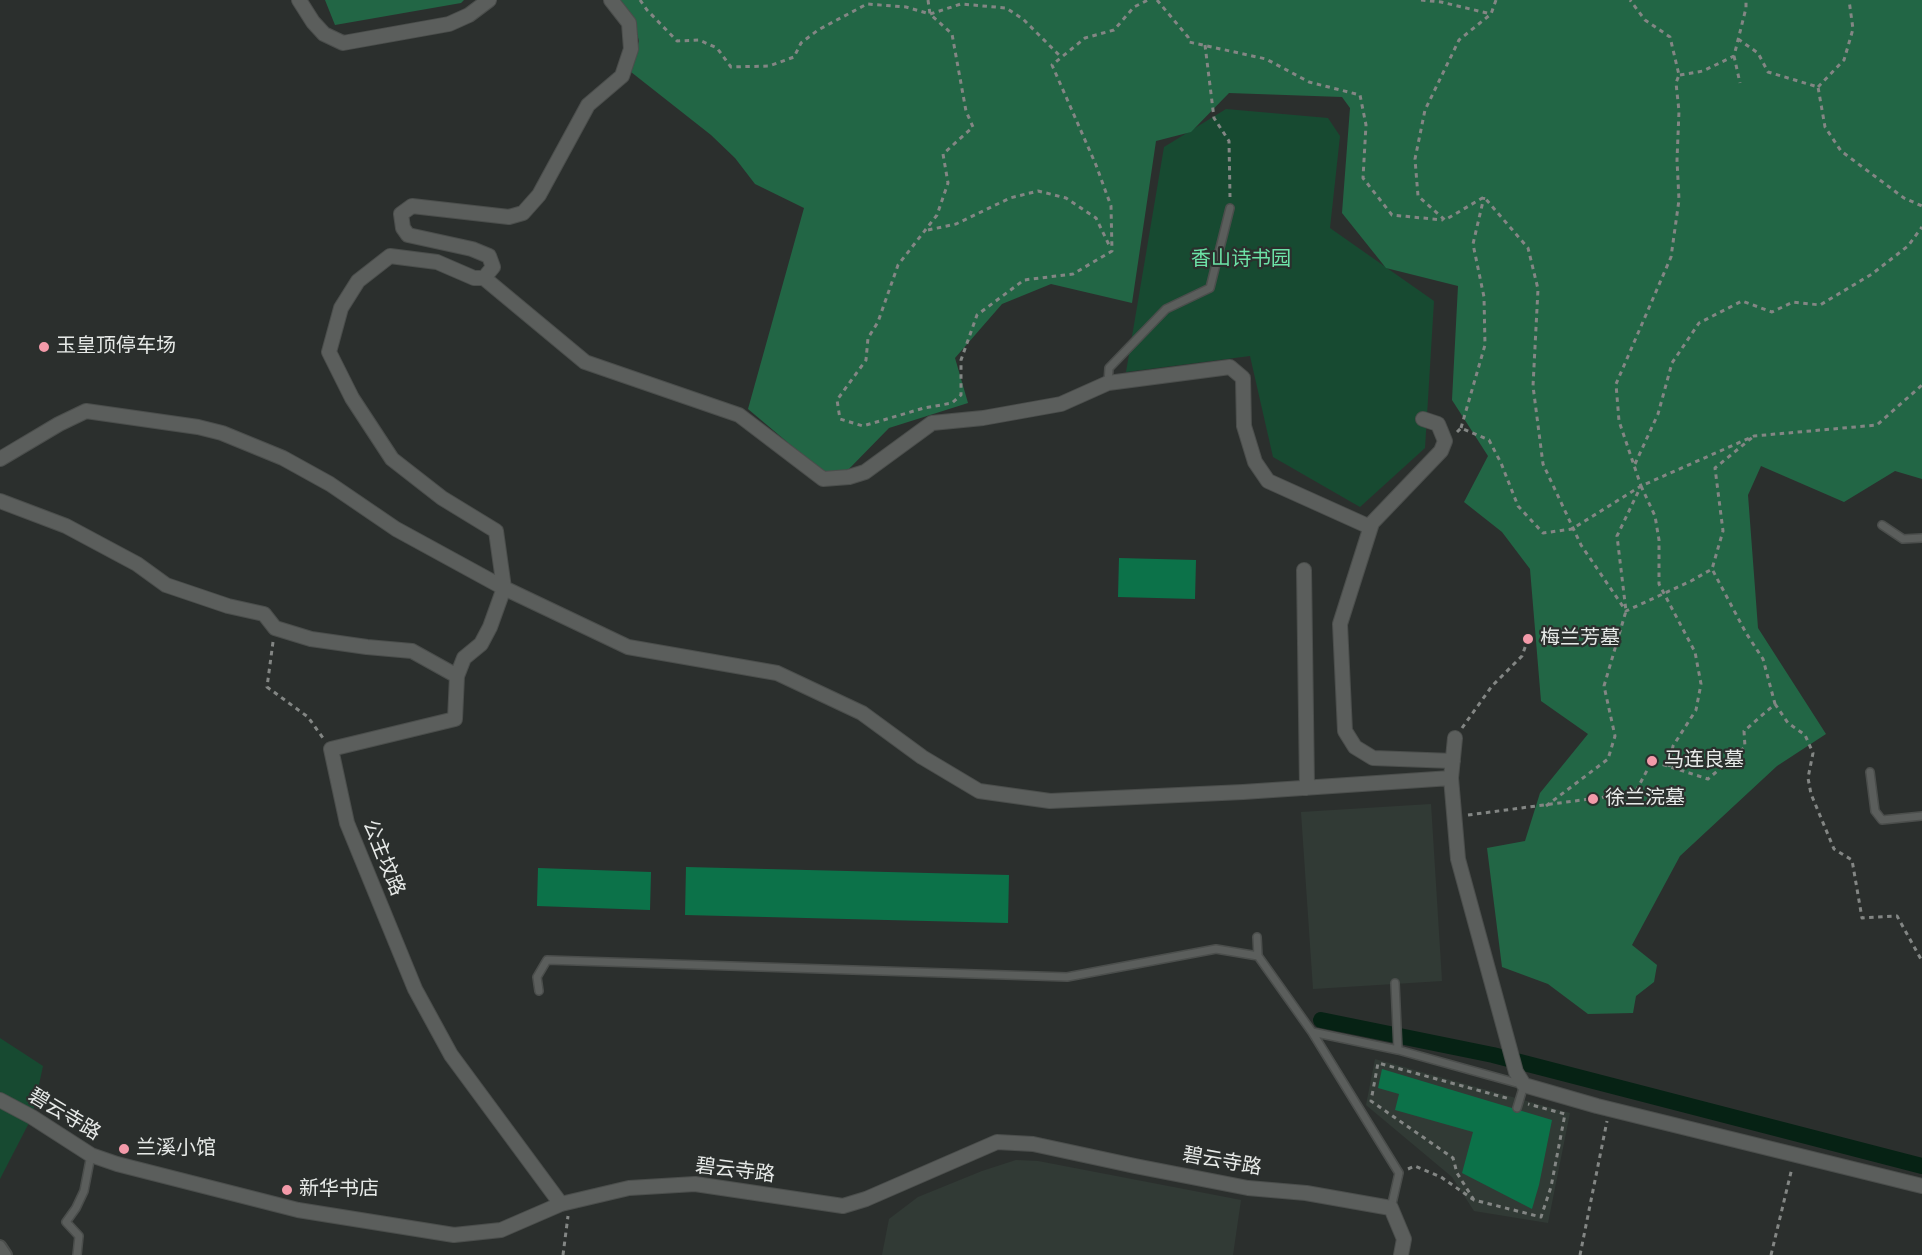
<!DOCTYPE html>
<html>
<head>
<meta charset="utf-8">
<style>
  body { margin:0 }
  canvas { display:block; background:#2b2f2d }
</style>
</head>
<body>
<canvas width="1922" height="1255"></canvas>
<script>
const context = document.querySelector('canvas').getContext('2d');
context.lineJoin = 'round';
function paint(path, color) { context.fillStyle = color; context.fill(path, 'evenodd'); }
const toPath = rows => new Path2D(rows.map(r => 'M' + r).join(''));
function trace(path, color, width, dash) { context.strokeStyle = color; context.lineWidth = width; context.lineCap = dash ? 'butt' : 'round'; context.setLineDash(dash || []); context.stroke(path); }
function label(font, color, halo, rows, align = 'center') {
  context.font = font + ' "Archivo Narrow","Noto Sans SC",sans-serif'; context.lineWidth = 4.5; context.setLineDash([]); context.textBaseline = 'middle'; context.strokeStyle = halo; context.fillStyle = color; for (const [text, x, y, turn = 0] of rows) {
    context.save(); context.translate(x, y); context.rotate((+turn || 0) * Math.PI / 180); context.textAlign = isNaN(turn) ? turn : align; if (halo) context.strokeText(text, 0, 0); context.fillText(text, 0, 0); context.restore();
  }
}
paint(toPath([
  [1431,804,1442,981,1313,989,1301,812],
  [1375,1059,1570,1113,1548,1223,1474,1211,1452,1177,1366,1105],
  [1016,1160,1038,1161,1241,1200,1233,1255,882,1255,889,1219,918,1197,982,1171]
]), '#313a35');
paint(toPath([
  [1226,109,1328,118,1340,136,1330,228,1434,301,1425,448,1360,507,1273,457,1250,356,1126,372,1164,147],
  [0,1038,43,1066,32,1117,0,1179]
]), '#174a31');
paint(toPath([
  [325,0,464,0,461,3,335,25],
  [616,0,1922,0,1922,479,1895,471,1844,502,1761,466,1748,495,1758,628,1826,734,1777,766,1680,856,1632,945,1657,965,1654,982,1636,996,1633,1013,1588,1014,1548,984,1502,967,1487,848,1525,841,1540,793,1588,734,1541,701,1530,569,1502,532,1464,502,1488,456,1452,400,1458,286,1386,268,1342,213,1350,108,1342,97,1229,93,1191,132,1156,141,1132,303,1051,284,1002,304,955,358,968,403,889,428,845,473,824,473,748,409,804,208,755,184,735,158,711,135,631,72,639,41,633,18]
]), '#226645');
trace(toPath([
  [1321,1020,1493,1055,1922,1166]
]), '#062214', 16);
paint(toPath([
  [1119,558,1196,560,1195,599,1118,597],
  [686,867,1009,875,1008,923,685,915],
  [538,868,651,872,650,910,537,906],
  [1382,1069,1552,1120,1539,1185,1532,1209,1462,1173,1473,1132,1395,1110,1399,1094,1378,1088]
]), '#0c7249');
const service = toPath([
  [1108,383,1109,368,1166,309,1210,288,1230,208],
  [1882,525,1903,539,1922,538],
  [1870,772,1875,811,1882,820,1922,816],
  [1257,937,1258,956],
  [1395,983,1398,1050],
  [539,991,537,977,547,960,1067,977,1216,949,1258,956,1312,1032,1398,1050,1524,1085,1517,1108],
  [1312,1032,1399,1173,1391,1208],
  [77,1255,79,1236,66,1222,76,1208,84,1191,91,1155]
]);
const pedestrian = toPath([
  [0,1246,6,1255]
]);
const minor = toPath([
  [299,0,313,22,324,34,343,43,449,24,469,15,489,0],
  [484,278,585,362,739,415,823,479,849,477,865,472,932,423,983,418,1061,404,1108,383,1230,367,1243,378,1244,426,1255,462,1268,481,1370,527],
  [1423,419,1438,424,1445,441,1441,451,1372,523,1340,624,1345,731,1355,747,1373,758,1453,761],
  [0,459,59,424,86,411,198,427,222,433,283,458,330,484,396,529,504,588,628,647,777,673,862,713,922,757,979,791,1050,801,1243,792,1451,778],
  [0,501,66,526,137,564,166,585,228,606,264,614,275,628,311,639,367,647,412,651,457,676],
  [1304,570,1307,788],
  [1455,738,1451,778,1458,859,1509,1046,1516,1072,1524,1085,1597,1106,1922,1186],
  [0,1100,32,1117,91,1155,117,1164,298,1210,454,1235,501,1230,561,1204,629,1188,695,1184,843,1206,866,1199,997,1142,1033,1144,1135,1166,1248,1188,1306,1193,1391,1208,1404,1239,1401,1255],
  [561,1204,451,1055,415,989,347,823,331,749,455,719,457,676,464,658,481,644,490,627,504,588,496,531,442,498,392,459,352,398,329,352,341,308,358,281,390,256,437,262,474,278,484,278,493,267,489,256,472,249,408,235,403,228,401,214,412,206,509,217,523,213,539,195,588,105,622,76,631,49,629,23,611,0]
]);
trace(service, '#4b4e4c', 10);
trace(pedestrian, '#4b4e4c', 14);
trace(minor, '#4b4e4c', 16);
trace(toPath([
  [640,0,647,10,677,41,699,40,717,48,731,67,769,66,794,57,801,43,818,30,867,4,906,7,930,14,961,4,1006,8,1023,19,1061,57],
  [928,0,930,14,952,34,966,111,973,127,943,154,948,183,937,215,898,265,878,322,868,338,866,360,837,400,840,419,863,426,924,408,952,403,961,395,961,360,977,315,1024,280,1073,274,1112,251,1111,206,1096,165,1052,65,1085,38,1114,30,1134,7,1148,0],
  [1157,0,1188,37,1189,42,1266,59,1309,82,1360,95,1366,125,1363,178,1392,215,1443,220],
  [1421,0,1441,2,1491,14],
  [1496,0,1491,14,1459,40,1425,110,1415,159,1418,196,1445,220,1484,197,1528,248,1538,289,1533,386,1543,464,1581,545,1626,611,1691,581,1712,569,1723,531,1715,468,1754,436],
  [1738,39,1758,53,1768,72,1818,87,1825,127,1841,151,1904,198,1922,206],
  [1205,45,1214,118,1229,141,1230,197],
  [1734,56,1740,83],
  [1680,75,1703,71,1734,56,1746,8,1746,0],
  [1818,87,1844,60,1853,29,1849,0],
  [928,230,956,224,1010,198,1038,191,1066,198,1096,218,1110,247],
  [1461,428,1485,345,1484,297,1473,244,1484,197],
  [1457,432,1461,428,1489,440,1501,463,1518,506,1543,533,1572,529,1641,486,1754,436,1877,425,1922,385],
  [1635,464,1658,414,1672,363,1699,323,1742,301,1772,312,1793,302,1820,305,1872,274,1908,246,1922,227],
  [1641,486,1655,516,1659,540,1659,584,1695,652,1701,684,1696,710,1673,746,1669,767],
  [273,642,267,687,308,717,323,738],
  [1775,704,1788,723,1805,735,1813,753,1808,778,1811,794,1834,849,1852,860,1862,918,1897,916,1922,961],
  [1462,728,1492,686,1522,656,1528,639],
  [1546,806,1608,759,1615,736,1604,686,1626,611,1617,536,1641,486,1619,421,1616,384,1671,257,1679,200,1677,160,1679,111,1676,83,1679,75,1670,37,1645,20,1630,0],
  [1468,815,1635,793,1652,761,1708,779,1745,747,1744,731,1775,704,1763,659,1746,633,1712,569],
  [1408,1169,1415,1166,1441,1177,1474,1200,1541,1217,1551,1187,1565,1114,1528,1104],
  [1474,1200,1457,1173,1453,1158,1371,1101,1378,1063,1510,1099],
  [563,1255,568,1216],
  [1580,1255,1607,1121],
  [1771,1255,1792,1168]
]), '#838684', 3, [4.5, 4.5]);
trace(service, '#5b5e5c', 7);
trace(pedestrian, '#5b5e5c', 10);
trace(minor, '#5b5e5c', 14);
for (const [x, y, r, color] of [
  [44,347,6,"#f39aa9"],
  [1528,639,6,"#f39aa9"],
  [1652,761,6,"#f39aa9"],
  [1593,799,6,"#f39aa9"],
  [124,1149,6,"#f39aa9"],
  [287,1190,6,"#f39aa9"]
]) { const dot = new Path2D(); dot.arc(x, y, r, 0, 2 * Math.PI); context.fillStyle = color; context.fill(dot); trace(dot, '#2b2f2d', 2); }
label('20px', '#6ce2a6', '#2b2f2d', [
  ["香山诗书园",1241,260]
]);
label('20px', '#e6e9e7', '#2b2f2d', [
  ["玉皇顶停车场",56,347],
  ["梅兰芳墓",1540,639],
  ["马连良墓",1664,761],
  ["徐兰浣墓",1605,799],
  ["兰溪小馆",136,1149],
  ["新华书店",299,1190]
], 'left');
label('20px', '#e6e9e7', '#2b2f2d', [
  ["公主坟路",383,858,68],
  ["碧云寺路",64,1115,31],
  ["碧云寺路",1222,1162,10],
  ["碧云寺路",735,1171,7]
]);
</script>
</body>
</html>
